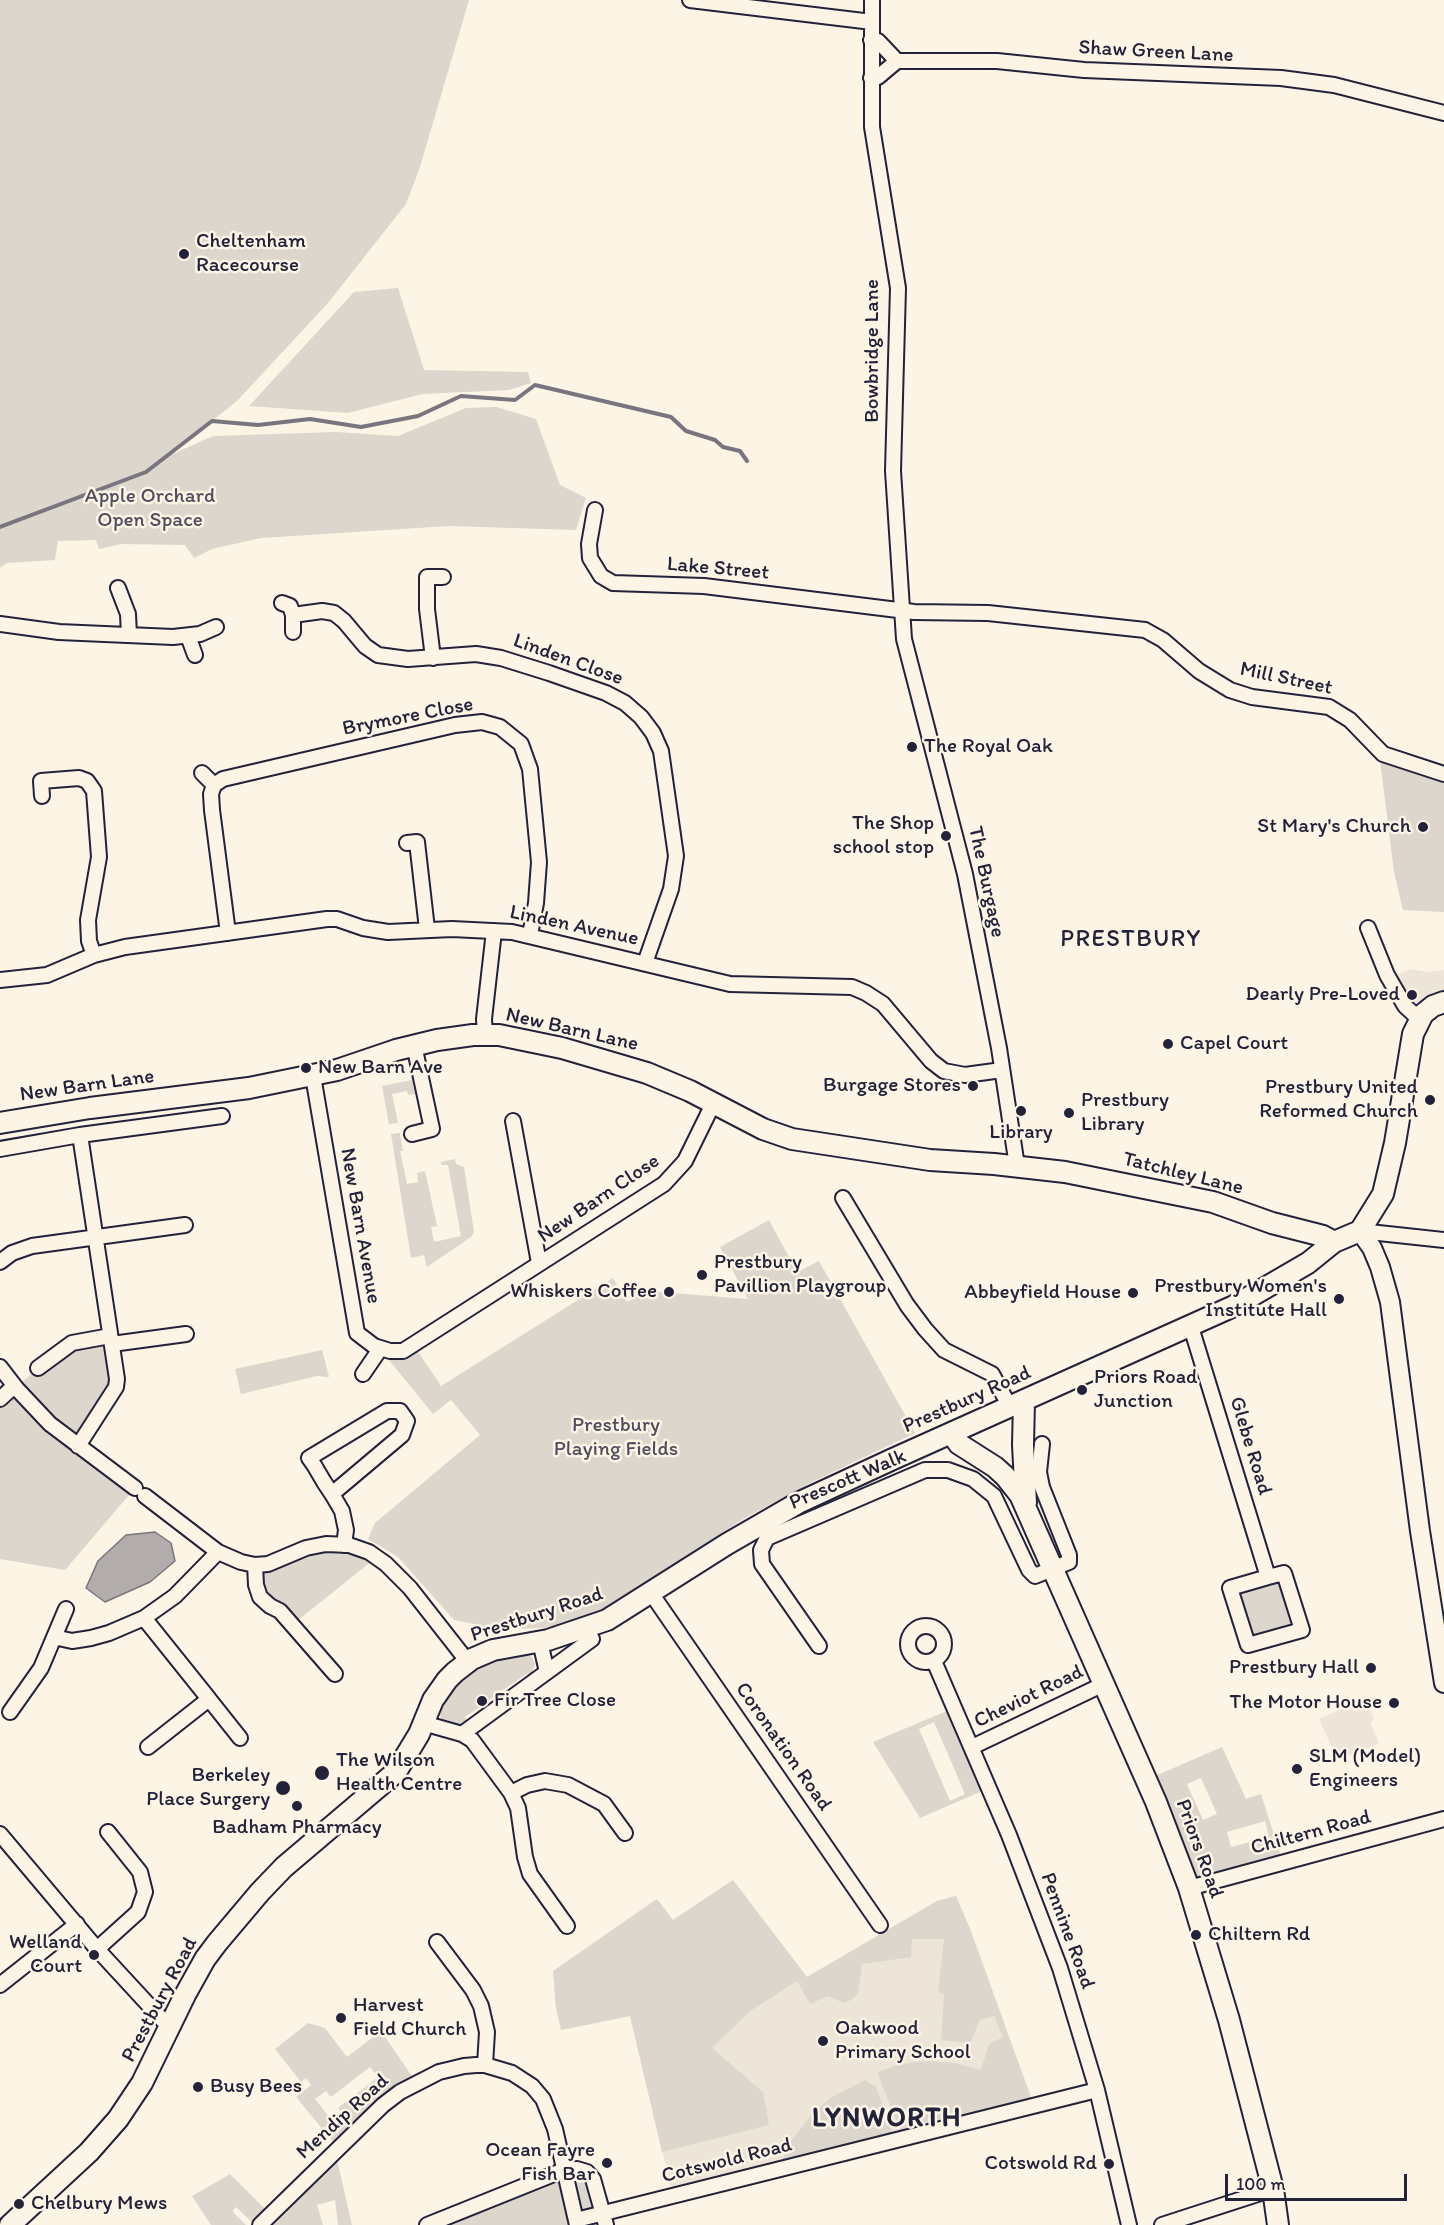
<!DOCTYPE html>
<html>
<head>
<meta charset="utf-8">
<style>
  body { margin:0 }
  #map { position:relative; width:1444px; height:2225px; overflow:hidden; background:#fcf5e5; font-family:Itim,sans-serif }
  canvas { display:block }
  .scale { position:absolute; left:1225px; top:2174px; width:182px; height:27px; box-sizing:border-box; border:3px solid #22223b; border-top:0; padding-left:8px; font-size:18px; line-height:21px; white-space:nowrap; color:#22223b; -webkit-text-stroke:4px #fcf5e5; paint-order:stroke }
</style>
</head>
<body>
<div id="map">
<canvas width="1444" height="2225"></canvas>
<div class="scale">100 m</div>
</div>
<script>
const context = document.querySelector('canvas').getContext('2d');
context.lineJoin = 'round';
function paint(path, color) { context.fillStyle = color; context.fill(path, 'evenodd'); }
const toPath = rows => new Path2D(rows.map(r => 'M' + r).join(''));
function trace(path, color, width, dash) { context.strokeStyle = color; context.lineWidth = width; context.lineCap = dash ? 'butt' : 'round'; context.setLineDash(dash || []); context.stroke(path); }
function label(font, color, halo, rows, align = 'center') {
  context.font = font + ' Itim,sans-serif'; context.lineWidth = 5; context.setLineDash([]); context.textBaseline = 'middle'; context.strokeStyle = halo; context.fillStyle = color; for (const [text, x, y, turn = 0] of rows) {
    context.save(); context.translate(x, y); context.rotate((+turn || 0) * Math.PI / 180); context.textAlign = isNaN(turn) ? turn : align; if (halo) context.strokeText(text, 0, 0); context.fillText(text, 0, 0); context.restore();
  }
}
paint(toPath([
  [1410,969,1428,972,1444,970,1444,994,1409,1004,1393,977],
  [1365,1698,1374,1719,1370,1722,1379,1743,1338,1761,1319,1719],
  [733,1880,807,1977,937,1901,956,1896,1031,2096,673,2196,630,2016,561,2030,556,2008,553,1971,657,1899,673,1920]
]), '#ece5d8');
paint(toPath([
  [0,0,469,0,420,167,406,204,328,303,237,401,166,457,213,436,336,432,398,436,466,408,496,407,536,419,560,485,586,498,576,530,449,526,261,538,212,549,194,558,185,545,122,544,99,549,96,540,58,541,55,560,7,563,0,568],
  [398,288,424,370,528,372,531,383,509,390,422,394,348,413,249,406,354,292],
  [1380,760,1444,781,1444,912,1403,910,1394,872],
  [412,1080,415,1094,408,1095,407,1091,392,1094,398,1123,389,1124,382,1086],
  [400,1133,403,1151,400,1151,407,1184,418,1182,417,1173,425,1171,437,1226,431,1227,434,1242,461,1236,448,1165,441,1165,441,1162,455,1159,456,1164,464,1167,474,1232,471,1237,427,1267,424,1255,411,1258,391,1134],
  [769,1220,797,1272,819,1261,915,1433,810,1483,745,1518,603,1610,587,1617,554,1627,503,1630,454,1620,398,1557,368,1539,375,1523,480,1435,451,1400,433,1414,380,1349,413,1344,441,1386,613,1278,627,1302,647,1291,748,1299,720,1247],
  [110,1336,117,1379,78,1446,135,1488,65,1570,0,1559,0,1400,62,1349],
  [322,1350,329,1377,317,1376,241,1394,235,1369],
  [316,1546,377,1557,292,1625,260,1597,261,1565],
  [1284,1573,1302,1630,1248,1645,1230,1588],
  [524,1653,532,1657,535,1664,531,1676,526,1674,465,1717,467,1722,461,1726,457,1727,444,1724,441,1721,440,1707,454,1687,472,1671,490,1661],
  [954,1708,989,1788,920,1818,873,1742],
  [934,1722,965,1794,950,1801,919,1729],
  [1222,1747,1246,1799,1261,1794,1283,1863,1189,1888,1146,1780],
  [1201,1778,1217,1814,1203,1820,1187,1784],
  [1265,1821,1269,1837,1231,1847,1227,1832],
  [733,1880,807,1977,937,1901,956,1896,971,1931,1034,2106,903,2138,877,2072,901,2064,925,2061,955,2063,981,2070,989,2044,1003,2037,994,2016,980,2020,970,2043,941,2040,944,1994,938,1992,944,1939,912,1939,911,1957,862,1964,858,1993,853,1999,844,2003,828,1996,810,2004,797,1981,750,2011,712,2048,763,2092,769,2125,662,2152,630,2016,561,2030,556,2008,553,1971,657,1899,673,1920],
  [308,2023,325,2028,347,2057,381,2031,416,2082,338,2148,296,2097,311,2085,306,2078,301,2082,275,2049],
  [370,2067,378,2077,338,2108,343,2114,333,2122,315,2099,326,2091,331,2097],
  [865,2080,876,2087,895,2140,778,2169,791,2141,813,2113,832,2097],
  [335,2151,352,2225,338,2225,335,2200,317,2205,323,2225,255,2225,236,2207,233,2210,234,2213,246,2225,211,2225,192,2196,230,2174,271,2215],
  [564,2170,587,2172,606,2225,427,2225]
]), '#dcd6cc');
const water = toPath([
  [155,1532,171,1543,175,1561,150,1582,105,1602,86,1588,98,1561,126,1535,155,1532]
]);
paint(water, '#b2adab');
trace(water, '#78757e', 1.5);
trace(toPath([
  [0,527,146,472,212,421,258,425,310,419,361,427,418,416,461,396,515,400,535,385,671,417,686,431,715,440,723,447,740,451,747,461]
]), '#78757e', 4);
const minor = toPath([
  [690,0,872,22],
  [872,0,872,127,898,288,893,471,904,639,965,874,999,1048,1017,1166],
  [871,40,878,41,897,61,997,61,1084,70,1281,78,1334,85,1444,113],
  [871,78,878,77,897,61],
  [595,510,589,544,590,558,601,576,613,583,704,586,914,612,988,613,1145,630,1163,640,1199,671,1230,690,1252,697,1329,707,1350,720,1383,754,1444,774],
  [118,588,128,614,129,635],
  [282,603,290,606,293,615,322,611,334,613,344,621,365,646,378,655,408,659,476,654,501,658,549,673,606,693,625,703,641,717,653,733,661,751,676,856,671,889,645,963],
  [0,624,59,632,173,637,200,634,216,627],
  [293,632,293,615],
  [188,636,195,655],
  [433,658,427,609,427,577,443,577],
  [202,773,214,785],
  [214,785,223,779,455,725,482,722,500,727,521,744,530,769,539,862,536,903,530,935],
  [214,785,211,794,212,810,228,933],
  [42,796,41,781,79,778,87,781,94,791,99,857,88,920,89,941,94,955],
  [407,843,417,842,427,929],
  [1368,928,1387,975,1405,1006,1419,1019],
  [0,980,47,975,94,955,125,947,327,919,337,919,363,928,388,932,452,929,512,932,730,984,852,987,866,993,883,1004,931,1061,944,1071,965,1075,1002,1070],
  [485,1035,484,1019,494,931],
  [313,1076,357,1333,374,1346,390,1351,403,1351,664,1184,685,1161,713,1104],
  [513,1121,539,1263],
  [412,1134,432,1129,414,1045],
  [80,1135,222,1116],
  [0,1149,80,1135,117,1379,116,1387,78,1446],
  [843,1198,907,1305,925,1329,944,1350,992,1374,1010,1407],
  [1360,1231,1444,1240],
  [0,1262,12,1253,32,1246,185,1225],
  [1191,1327,1268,1577,1230,1588,1248,1645,1302,1630,1284,1573,1268,1577],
  [112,1344,186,1334],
  [0,1367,17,1389,50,1424,135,1488],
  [38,1368,72,1343,110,1336],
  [363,1374,380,1349],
  [0,1399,14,1386],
  [332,1494,402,1435,407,1421,400,1411,387,1411,309,1458,314,1465,324,1482,332,1494,342,1511,346,1530,344,1545],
  [145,1496,218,1552,241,1562,255,1565,268,1564,306,1548,326,1544,349,1545,369,1552,386,1564,410,1588,468,1662],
  [255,1565,256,1585,260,1597,270,1606,280,1611,335,1674],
  [651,1593,880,1925],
  [144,1618,209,1699,148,1747],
  '908 1644a18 18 0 1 1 36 0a18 18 0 1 1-36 0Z',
  [54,1637,72,1641,91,1638,109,1633,144,1618,175,1596,218,1552],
  [540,1642,547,1672],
  [819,1646,762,1564,761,1550,767,1538,925,1470,948,1470,973,1479,994,1496,1029,1570,1035,1576,1069,1562,1069,1555,1042,1487,1039,1472,1042,1444],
  [934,1661,1009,1835,1060,1968,1097,2090,1129,2225],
  [209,1699,240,1738],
  [10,1712,41,1668,66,1609],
  [423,1723,462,1734,472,1740,511,1793,518,1808,525,1857,530,1874,567,1926],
  [462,1734,592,1639],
  [972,1747,1104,1684],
  [511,1793,527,1785,545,1781,568,1785,604,1804,625,1833],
  [0,1834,97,1949,169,2027],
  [1189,1888,1444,1819],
  [437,1942,473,1990,481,2006,487,2032,485,2065],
  [97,1949,138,1912,145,1892,140,1872,108,1832],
  [0,1985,77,1924],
  [576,2220,1097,2090],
  [260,2225,383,2105,400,2092,439,2072,464,2066,476,2065,485,2065,512,2073,532,2086,543,2099,555,2129,577,2225],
  [427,2225,564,2170,577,2169,587,2172,593,2179,606,2225],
  [1162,2225,1273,2189]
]);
const tertiary = toPath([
  [1360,1231,1372,1248,1380,1267,1390,1302,1420,1531,1444,1683]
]);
const secondary = toPath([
  [0,1123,90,1108,249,1088,337,1070,396,1050,437,1040,473,1035,499,1035,562,1048,647,1073,690,1091,763,1129,792,1139,930,1160,994,1164,1065,1172,1213,1202,1272,1223,1323,1236,1334,1242],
  [1024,1401,1023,1445,1026,1503],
  [951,1433,959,1444,995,1467,1005,1476,1020,1495,1156,1802,1189,1888,1229,2020,1273,2189,1278,2225],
  [10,2225,89,2152,118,2119,142,2083,185,1995,205,1959,217,1943,260,1892,284,1867,396,1772,419,1734,433,1700,447,1680,455,1672,472,1659,493,1650,548,1640,607,1620,727,1544,798,1503,893,1459,1234,1306,1308,1263,1334,1242,1360,1231,1383,1194,1395,1143,1413,1034,1423,1014,1433,1006,1444,1002]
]);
trace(minor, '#22223b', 18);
trace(tertiary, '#22223b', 22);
trace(secondary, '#22223b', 24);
trace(minor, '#fcf5e5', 14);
trace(tertiary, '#fcf5e5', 18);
trace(secondary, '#fcf5e5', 20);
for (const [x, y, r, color] of [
  [184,254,6,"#22223b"],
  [912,747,6,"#22223b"],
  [1423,827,6,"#22223b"],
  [946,836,6,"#22223b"],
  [1412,995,6,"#22223b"],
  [1168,1044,6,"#22223b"],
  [306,1068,6,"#22223b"],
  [973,1086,6,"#22223b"],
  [1430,1100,6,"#22223b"],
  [1021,1111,6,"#22223b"],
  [1069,1113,6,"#22223b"],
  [702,1275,6,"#22223b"],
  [669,1292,6,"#22223b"],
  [1133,1293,6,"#22223b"],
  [1339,1299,6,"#22223b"],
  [1082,1390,6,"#22223b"],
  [1371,1668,6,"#22223b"],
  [482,1701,6,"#22223b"],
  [1394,1703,6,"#22223b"],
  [1297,1769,6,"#22223b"],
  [322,1773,8,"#22223b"],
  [283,1788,8,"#22223b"],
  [297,1806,6,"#22223b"],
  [1196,1935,6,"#22223b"],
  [94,1955,6,"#22223b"],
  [341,2018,6,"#22223b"],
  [823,2041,6,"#22223b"],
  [198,2087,6,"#22223b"],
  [607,2163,6,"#22223b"],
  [1109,2164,6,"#22223b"],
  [19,2204,6,"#22223b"]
]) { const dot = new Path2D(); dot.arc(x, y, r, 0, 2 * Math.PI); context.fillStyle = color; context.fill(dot); trace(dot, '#fcf5e5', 2); }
label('21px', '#22223b', '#fcf5e5', [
  ["Shaw Green Lane",1156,52,3],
  ["Bowbridge Lane",873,351,-90],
  ["Lake Street",718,569,5],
  ["Linden Close",568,660,20],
  ["Mill Street",1286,679,12],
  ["Brymore Close",408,717,-11],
  ["The Burgage",986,882,78],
  ["Linden Avenue",574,926,12],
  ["New Barn Lane",572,1030,13],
  ["New Barn Lane",87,1086,-8],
  ["Tatchley Lane",1183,1174,14],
  ["New Barn Close",599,1199,-34],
  ["New Barn Avenue",360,1226,80],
  ["Prestbury Road",967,1400,-24],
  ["Glebe Road",1250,1446,73],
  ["Prescott Walk",848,1480,-23],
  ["Prestbury Road",537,1615,-18],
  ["Cheviot Road",1029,1697,-26],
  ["Coronation Road",783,1747,55],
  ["Chiltern Road",1311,1833,-15],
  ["Priors Road",1199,1849,70],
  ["Pennine Road",1067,1931,70],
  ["Prestbury Road",160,2000,-62],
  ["Mendip Road",343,2117,-42],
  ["Cotswold Road",727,2161,-14]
]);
label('21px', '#22223b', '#fcf5e5', [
  ["Cheltenham",196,242],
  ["Racecourse",196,266],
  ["The Royal Oak",924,747],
  ["The Shop",934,824,"right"],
  ["school stop",934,848,"right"],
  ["St Mary's Church",1411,827,"right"],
  ["Dearly Pre-Loved",1400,995,"right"],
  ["Capel Court",1180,1044],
  ["New Barn Ave",318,1068],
  ["Burgage Stores",961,1086,"right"],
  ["Prestbury United",1418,1088,"right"],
  ["Reformed Church",1418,1112,"right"],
  ["Prestbury",1081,1101],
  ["Library",1081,1125],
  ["Library",1021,1133,"center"],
  ["Prestbury",714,1263],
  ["Pavillion Playgroup",714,1287],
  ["Prestbury Women's",1327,1287,"right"],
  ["Institute Hall",1327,1311,"right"],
  ["Whiskers Coffee",657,1292,"right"],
  ["Abbeyfield House",1121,1293,"right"],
  ["Priors Road",1094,1378],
  ["Junction",1094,1402],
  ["Prestbury Hall",1359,1668,"right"],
  ["Fir Tree Close",494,1701],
  ["The Motor House",1382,1703,"right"],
  ["SLM (Model)",1309,1757],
  ["Engineers",1309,1781],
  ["The Wilson",336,1761],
  ["Health Centre",336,1785],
  ["Berkeley",270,1776,"right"],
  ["Place Surgery",270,1800,"right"],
  ["Badham Pharmacy",297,1828,"center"],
  ["Chiltern Rd",1208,1935],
  ["Welland",82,1943,"right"],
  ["Court",82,1967,"right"],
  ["Harvest",353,2006],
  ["Field Church",353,2030],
  ["Oakwood",835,2029],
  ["Primary School",835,2053],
  ["Busy Bees",210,2087],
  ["Ocean Fayre",595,2151,"right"],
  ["Fish Bar",595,2175,"right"],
  ["Cotswold Rd",1097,2164,"right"],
  ["Chelbury Mews",31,2204]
], 'left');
label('21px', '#504f5f', '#fcf5e5', [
  ["Apple Orchard",150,497],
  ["Open Space",150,521],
  ["Prestbury",616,1426],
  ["Playing Fields",616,1450]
]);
context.letterSpacing = '1.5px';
label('24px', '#22223b', '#fcf5e5', [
  ["PRESTBURY",1131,940]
]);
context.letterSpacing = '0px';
context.letterSpacing = '1.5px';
label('bold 27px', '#22223b', '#fcf5e5', [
  ["LYNWORTH",887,2119]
]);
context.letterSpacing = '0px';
</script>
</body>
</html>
